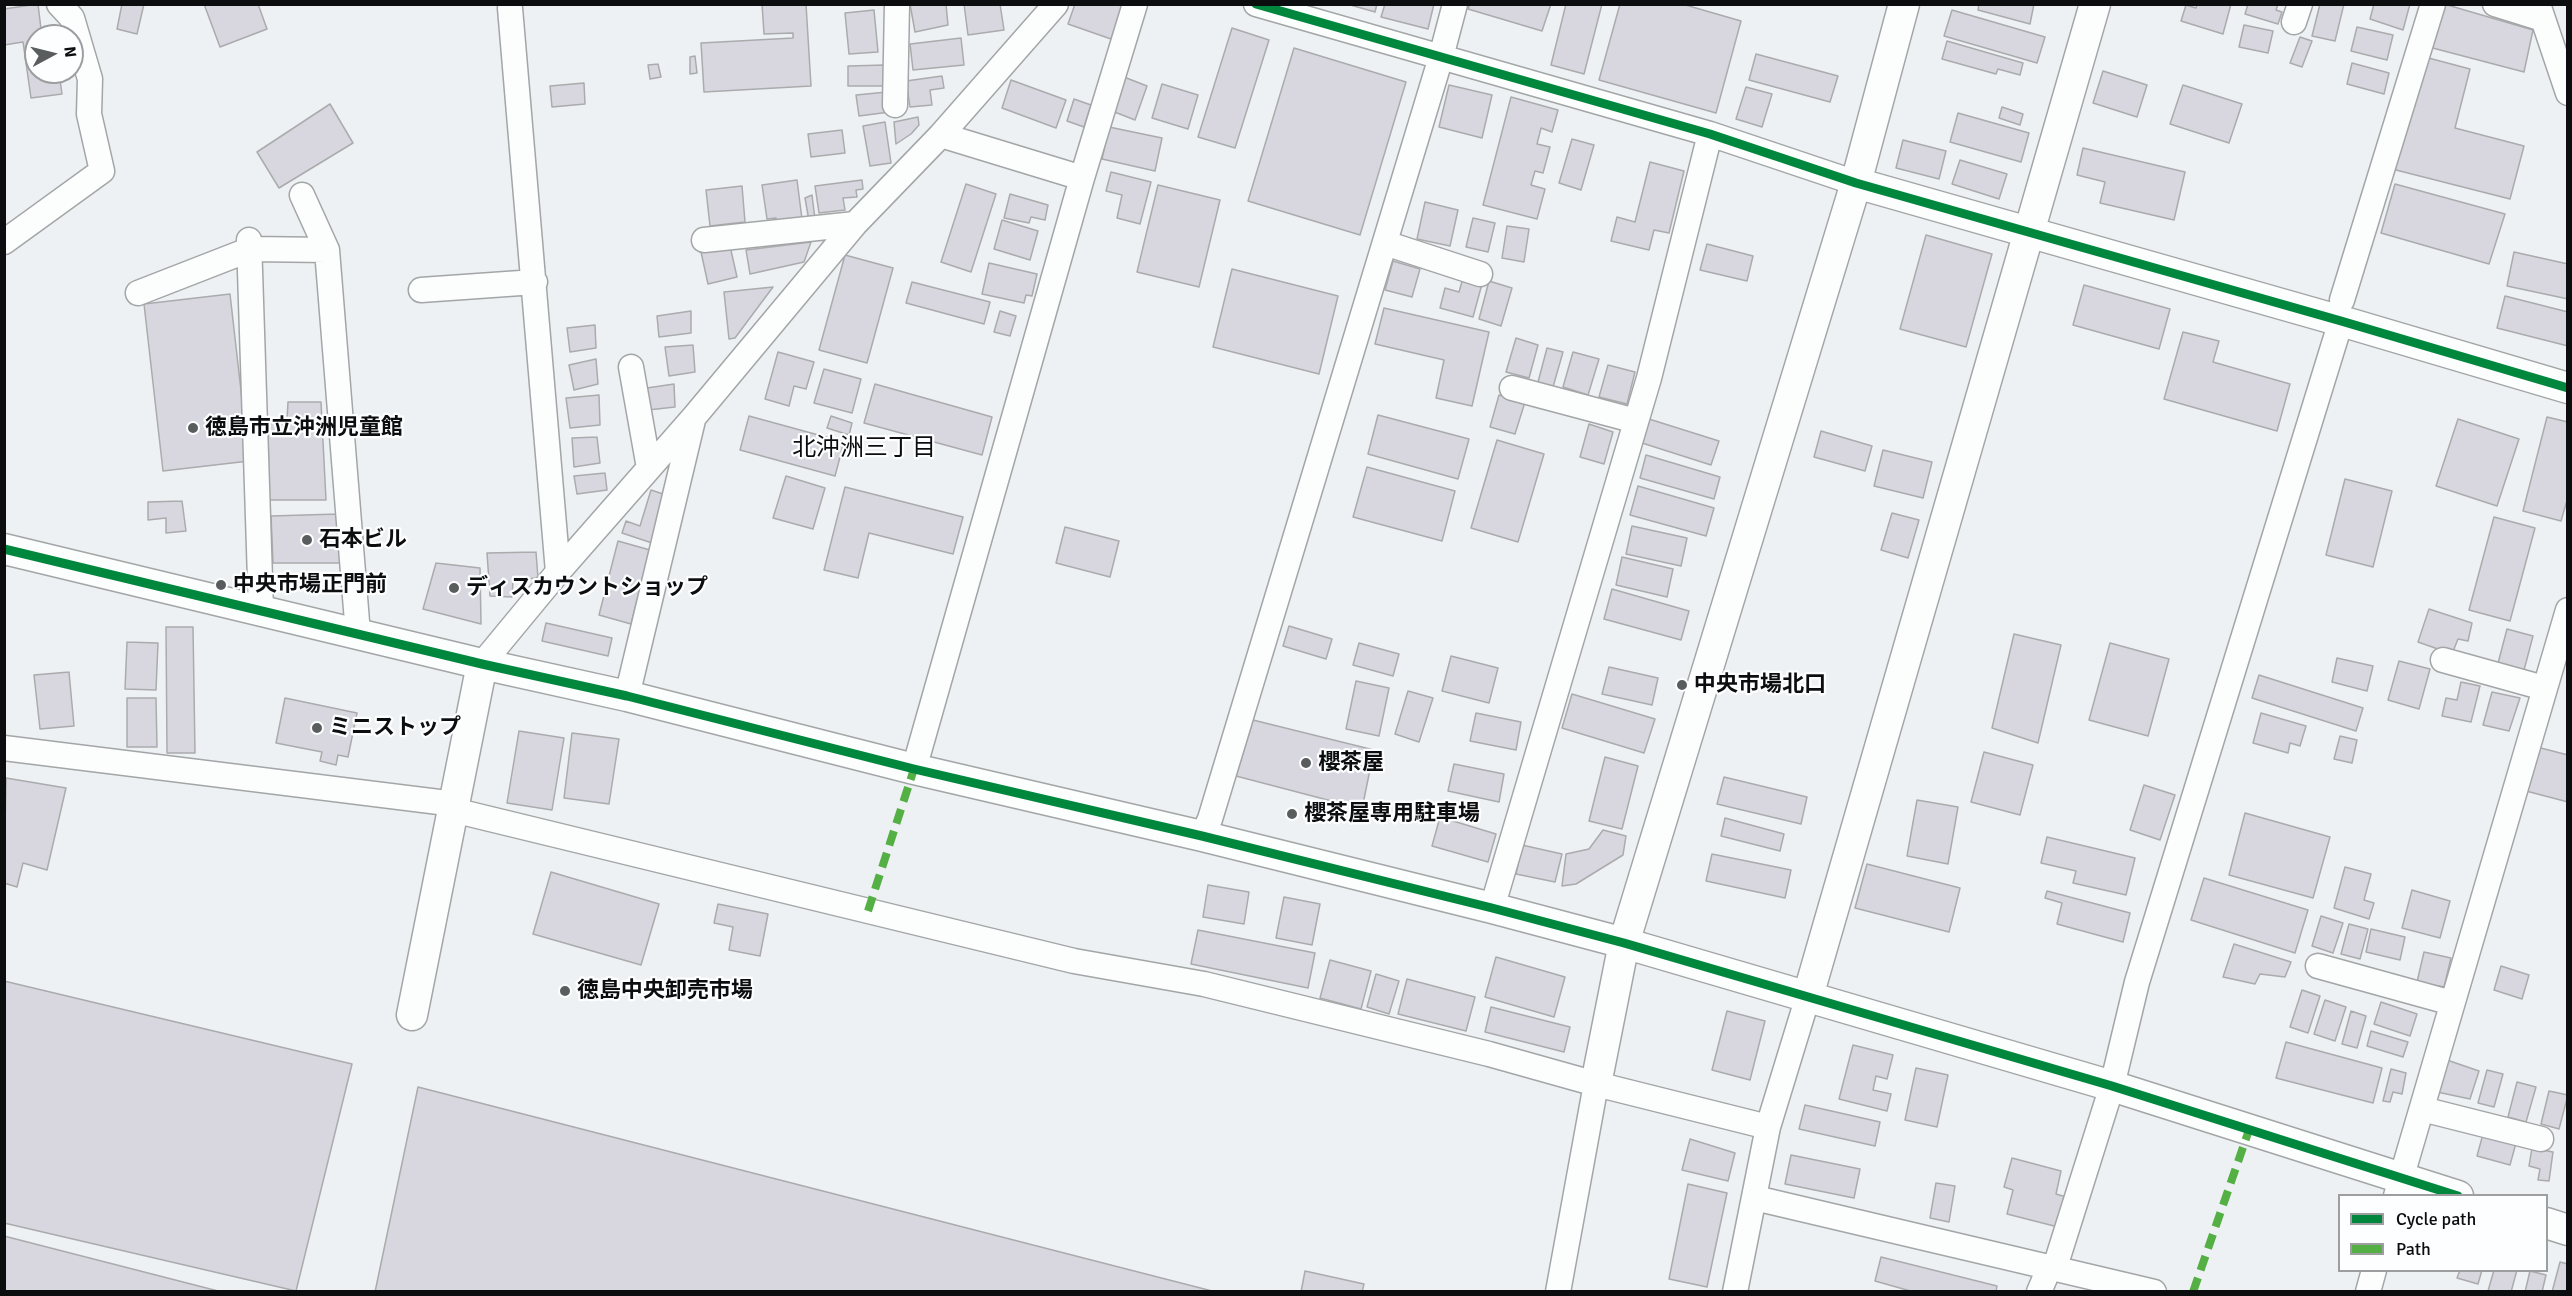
<!DOCTYPE html>
<html>
<head>
<meta charset="utf-8">
<style>
  body { margin:0 }
  #map { position:relative; width:2572px; height:1296px; overflow:hidden; background:#eef1f3; font-family:Signika,sans-serif }
  canvas { display:block }
  .frame { position:absolute; inset:0; border:6px solid #0b0d0e; pointer-events:none }
  .legend { position:absolute; left:2338px; top:1194px; width:210px; height:78px; box-sizing:border-box; background:#fdfeff; border:2px solid #9c9e9f; margin:0; padding:8px 10px; list-style:none; font-size:18px; color:#0b0d0e }
  .legend li { display:flex; align-items:center; gap:12px; height:30px }
  .legend b { width:30px; border:2px solid #9c9e9f }
  .north { position:absolute; left:24px; top:24px; width:60px; height:60px; box-sizing:border-box; background:#fdfeff; border:2px solid #9c9e9f; border-radius:50%; rotate:83deg; font-size:16px; font-weight:700; line-height:24px; text-align:center; color:#0b0d0e }
  .north::after { content:''; display:block; margin:auto; width:21px; height:27px; background:#5a5d5e; clip-path:polygon(50% 0,100% 100%,50% 72%,0 100%) }
</style>
</head>
<body>
<div id="map">
<canvas width="2572" height="1296"></canvas>
<div class="frame"></div>
<ul class="legend">
<li><b style="height:8px;background:#00873e"></b>Cycle path</li>
<li><b style="height:8px;background:#54b044"></b>Path</li>
</ul>
<div class="north">N</div>
</div>
<script>
const context = document.querySelector('canvas').getContext('2d');
context.lineJoin = 'round';
function paint(path, color) { context.fillStyle = color; context.fill(path, 'evenodd'); }
const toPath = rows => new Path2D(rows.map(r => 'M' + r).join(''));
function trace(path, color, width, dash) { context.strokeStyle = color; context.lineWidth = width; context.lineCap = dash ? 'butt' : 'round'; context.setLineDash(dash || []); context.stroke(path); }
function label(font, color, halo, rows, align = 'center') {
  context.font = font + ' Signika,"Noto Sans JP",sans-serif'; context.lineWidth = 4.5; context.setLineDash([]); context.textBaseline = 'middle'; context.strokeStyle = halo; context.fillStyle = color; for (const [text, x, y, turn = 0] of rows) {
    context.save(); context.translate(x, y); context.rotate((+turn || 0) * Math.PI / 180); context.textAlign = isNaN(turn) ? turn : align; if (halo) context.strokeText(text, 0, 0); context.fillText(text, 0, 0); context.restore();
  }
}
const building = toPath([
  [38,4,41,29,52,28,53,36,36,36,36,72,59,72,62,94,31,98,23,42,4,45,4,9,38,4],
  [122,4,144,4,137,34,117,29,122,4],
  [204,4,258,4,267,29,220,47,204,4],
  [762,4,806,4,811,86,704,92,701,43,793,38,793,33,764,34,762,4],
  [910,4,946,4,948,25,915,32,910,4],
  [964,4,1000,4,1004,30,968,35,964,4],
  [1075,4,1123,4,1111,39,1068,24,1075,4],
  [1347,4,1377,4,1375,12,1347,4],
  [1385,4,1434,4,1428,29,1381,17,1385,4],
  [1470,4,1551,4,1542,31,1468,9,1470,4],
  [1566,4,1602,4,1584,74,1551,65,1566,4],
  [1620,4,1682,4,1741,21,1716,113,1599,80,1620,4],
  [1979,4,2034,4,2030,24,1978,10,1979,4],
  [2197,4,2231,4,2223,34,2181,21,2186,5,2196,8,2197,4],
  [2248,4,2278,4,2276,10,2282,12,2278,24,2245,14,2248,4],
  [2320,4,2344,4,2335,41,2312,36,2320,4],
  [2374,4,2410,4,2403,30,2370,19,2374,4],
  [2444,4,2533,30,2524,72,2425,46,2444,4],
  [874,10,878,52,849,54,845,13,874,10],
  [1952,10,2045,37,2037,63,1944,36,1952,10],
  [2244,25,2273,31,2268,53,2239,47,2244,25],
  [2357,27,2393,35,2387,60,2351,51,2357,27],
  [1232,28,1269,40,1235,148,1198,137,1232,28],
  [2300,37,2312,41,2302,67,2290,63,2300,37],
  [961,38,964,65,913,70,910,44,961,38],
  [1947,41,2023,63,2020,75,1998,69,1996,74,1942,59,1947,41],
  [1294,48,1406,82,1360,235,1248,201,1294,48],
  [1756,54,1838,76,1830,102,1749,80,1756,54],
  [695,56,697,73,690,74,690,57,695,56],
  [2421,56,2470,69,2455,128,2524,146,2510,199,2392,169,2421,56],
  [2352,63,2389,73,2384,94,2347,84,2352,63],
  [658,64,661,77,650,79,648,65,658,64],
  [885,65,885,86,848,86,848,66,885,65],
  [2103,71,2147,85,2137,117,2093,103,2103,71],
  [942,76,944,88,930,90,932,105,910,107,906,81,942,76],
  [1124,77,1147,86,1135,120,1112,111,1124,77],
  [1011,80,1066,100,1056,128,1002,108,1011,80],
  [584,83,585,104,552,107,550,86,584,83],
  [1162,84,1198,95,1188,129,1152,118,1162,84],
  [1449,85,1492,95,1482,138,1439,127,1449,85],
  [2183,85,2242,104,2229,143,2170,124,2183,85],
  [1746,87,1772,94,1762,127,1736,119,1746,87],
  [887,92,890,112,859,116,856,95,887,92],
  [1511,97,1558,110,1552,132,1541,128,1537,144,1550,147,1543,173,1535,171,1531,185,1545,189,1537,219,1483,205,1511,97],
  [1074,99,1091,105,1084,127,1067,121,1074,99],
  [330,104,353,143,279,188,257,152,330,104],
  [2002,107,2023,114,2020,125,1999,118,2002,107],
  [1958,113,2029,133,2021,162,1950,142,1958,113],
  [918,117,919,125,911,134,896,144,894,122,918,117],
  [885,122,891,163,870,166,863,126,885,122],
  [1109,127,1162,138,1155,171,1102,159,1109,127],
  [842,130,845,153,811,157,808,134,842,130],
  [1572,139,1594,145,1581,190,1559,183,1572,139],
  [1903,140,1946,151,1939,179,1896,168,1903,140],
  [2083,148,2185,172,2174,220,2100,203,2105,182,2077,175,2083,148],
  [1960,160,2007,174,1999,199,1952,184,1960,160],
  [1650,162,1684,171,1669,233,1654,230,1649,250,1611,241,1617,217,1635,222,1650,162],
  [1111,172,1151,182,1140,224,1117,218,1122,195,1106,191,1111,172],
  [797,180,802,219,776,222,776,218,767,219,762,185,797,180],
  [862,180,863,189,856,190,857,197,843,198,845,210,819,213,815,186,862,180],
  [966,184,996,194,971,272,941,262,966,184],
  [2395,184,2505,214,2489,264,2381,233,2395,184],
  [1158,185,1220,200,1199,287,1137,272,1158,185],
  [742,186,745,222,710,226,706,190,742,186],
  [1010,194,1048,205,1045,220,1031,217,1029,223,1004,218,1010,194],
  [812,195,815,219,809,221,805,198,812,195],
  [1425,202,1458,210,1450,246,1417,239,1425,202],
  [1473,218,1495,223,1488,252,1466,247,1473,218],
  [1002,220,1038,231,1030,260,994,249,1002,220],
  [1507,226,1529,229,1524,262,1502,258,1507,226],
  [1926,235,1992,254,1966,347,1900,329,1926,235],
  [811,242,804,262,750,274,746,250,811,242],
  [1707,244,1753,256,1747,281,1700,270,1707,244],
  [730,246,737,277,708,284,701,252,730,246],
  [2514,252,2568,264,2568,299,2507,286,2514,252],
  [845,255,893,268,867,363,819,350,845,255],
  [1393,261,1420,269,1412,297,1385,290,1393,261],
  [989,263,1037,274,1032,296,1026,295,1024,303,982,294,989,263],
  [1232,269,1338,296,1319,374,1213,347,1232,269],
  [1463,278,1482,284,1473,317,1440,308,1445,288,1459,292,1463,278],
  [1489,281,1512,288,1501,326,1479,319,1489,281],
  [912,282,990,302,984,324,906,303,912,282],
  [2084,285,2170,309,2159,349,2073,325,2084,285],
  [773,287,735,338,729,339,724,292,773,287],
  [230,294,249,461,163,471,144,304,230,294],
  [2505,296,2568,312,2568,346,2497,328,2505,296],
  [1384,308,1489,332,1472,406,1436,398,1444,360,1375,344,1384,308],
  [691,311,691,333,659,337,657,316,691,311],
  [1000,311,1016,316,1010,336,994,332,1000,311],
  [595,325,596,348,570,352,567,328,595,325],
  [2183,332,2219,341,2213,362,2290,384,2277,431,2164,399,2183,332],
  [1516,338,1538,345,1529,378,1506,372,1516,338],
  [693,345,695,372,669,376,665,347,693,345],
  [1547,348,1563,352,1553,387,1538,382,1547,348],
  [778,352,814,362,806,389,794,386,789,406,765,399,778,352],
  [1573,352,1599,359,1588,395,1563,387,1573,352],
  [596,359,598,384,574,390,569,365,596,359],
  [1608,365,1635,372,1627,404,1599,397,1608,365],
  [824,369,861,379,852,413,814,403,824,369],
  [674,384,675,407,648,410,647,388,674,384],
  [875,384,992,417,982,455,864,423,875,384],
  [599,395,600,425,570,428,566,398,599,395],
  [1499,395,1525,402,1515,434,1490,427,1499,395],
  [288,402,321,402,326,500,269,500,268,424,287,420,288,402],
  [1378,415,1469,439,1458,479,1368,454,1378,415],
  [749,416,844,442,835,476,740,450,749,416],
  [831,416,852,423,849,435,827,428,831,416],
  [2547,417,2568,422,2568,497,2561,521,2523,511,2547,417],
  [1649,419,1719,441,1711,465,1642,443,1649,419],
  [2458,419,2519,439,2497,506,2436,486,2458,419],
  [1589,424,1613,432,1604,464,1580,457,1589,424],
  [1821,431,1872,446,1865,471,1814,457,1821,431],
  [597,437,600,463,574,467,572,438,597,437],
  [1497,440,1544,454,1518,542,1471,528,1497,440],
  [1883,450,1932,462,1923,498,1874,486,1883,450],
  [1646,455,1720,477,1714,499,1640,478,1646,455],
  [1367,467,1455,491,1442,541,1353,517,1367,467],
  [605,473,607,490,577,494,574,476,605,473],
  [786,476,825,488,813,529,773,518,786,476],
  [2345,479,2392,491,2373,567,2326,555,2345,479],
  [1638,486,1714,508,1706,536,1630,515,1638,486],
  [845,487,963,517,953,554,869,533,858,578,824,570,845,487],
  [651,490,666,495,652,543,622,533,626,521,640,526,651,490],
  [182,501,186,531,166,533,166,518,148,520,148,502,182,501],
  [1892,513,1919,520,1908,558,1881,550,1892,513],
  [338,514,344,563,273,563,271,516,338,514],
  [2494,517,2535,528,2510,621,2469,610,2494,517],
  [1632,526,1687,538,1681,566,1626,554,1632,526],
  [1065,527,1119,541,1110,577,1056,563,1065,527],
  [618,541,650,550,631,624,599,615,618,541],
  [536,552,538,578,513,580,512,597,490,596,487,553,536,552],
  [1622,557,1673,569,1667,597,1616,585,1622,557],
  [436,563,480,568,481,624,423,609,436,563],
  [1612,589,1689,611,1681,640,1604,619,1612,589],
  [2429,609,2472,623,2468,641,2458,639,2452,654,2418,642,2429,609],
  [546,623,612,638,608,656,542,641,546,623],
  [1289,626,1332,639,1326,659,1283,646,1289,626],
  [166,627,193,627,195,753,167,753,166,627],
  [2507,629,2533,636,2523,674,2497,667,2507,629],
  [2014,634,2061,645,2038,743,1992,728,2014,634],
  [127,642,158,643,156,690,125,689,127,642],
  [1359,643,1399,654,1393,676,1353,665,1359,643],
  [2110,643,2169,659,2148,736,2089,720,2110,643],
  [1451,656,1498,668,1489,703,1442,691,1451,656],
  [2337,658,2373,666,2367,691,2332,682,2337,658],
  [2399,661,2430,669,2419,709,2388,700,2399,661],
  [1609,667,1658,678,1652,705,1602,694,1609,667],
  [69,672,74,726,40,729,34,675,69,672],
  [2259,675,2363,708,2356,731,2252,698,2259,675],
  [1356,681,1389,688,1379,736,1346,729,1356,681],
  [2461,682,2480,686,2471,722,2442,716,2446,698,2457,700,2461,682],
  [1408,691,1433,698,1419,742,1395,734,1408,691],
  [2492,692,2520,698,2509,731,2483,725,2492,692],
  [1572,694,1655,719,1644,753,1562,728,1572,694],
  [127,698,156,698,157,747,127,747,127,698],
  [285,698,357,713,348,757,338,755,336,765,320,761,322,752,276,743,285,698],
  [1476,713,1521,722,1516,750,1470,741,1476,713],
  [2261,713,2306,726,2300,746,2290,743,2288,753,2253,743,2261,713],
  [1253,720,1374,750,1362,809,1236,776,1253,720],
  [519,731,564,738,552,810,507,803,519,731],
  [572,733,619,739,609,804,564,798,572,733],
  [2340,736,2357,740,2352,763,2334,759,2340,736],
  [2537,747,2568,755,2568,802,2526,791,2537,747],
  [1984,752,2033,765,2020,815,1971,802,1984,752],
  [1605,757,1638,766,1622,829,1589,821,1605,757],
  [1454,764,1504,774,1499,802,1448,791,1454,764],
  [1724,777,1807,797,1801,824,1717,804,1724,777],
  [6,778,66,788,47,870,23,863,17,887,4,883,6,778],
  [2144,785,2175,795,2160,840,2130,830,2144,785],
  [1917,800,1958,807,1948,864,1907,856,1917,800],
  [2245,813,2330,837,2313,898,2229,875,2245,813],
  [1440,817,1496,834,1488,862,1432,846,1440,817],
  [1725,818,1784,834,1780,851,1721,836,1725,818],
  [1603,830,1626,836,1623,855,1576,884,1562,886,1566,854,1589,849,1603,830],
  [2047,837,2135,858,2126,895,2073,883,2076,871,2041,863,2047,837],
  [1522,845,1562,854,1555,882,1516,874,1522,845],
  [1712,854,1791,870,1785,898,1706,881,1712,854],
  [1867,864,1960,888,1949,932,1855,908,1867,864],
  [2345,867,2371,874,2364,900,2374,903,2369,919,2334,908,2345,867],
  [551,872,659,904,641,965,533,934,551,872],
  [2204,878,2308,910,2295,953,2191,920,2204,878],
  [1208,885,1249,892,1244,924,1203,917,1208,885],
  [2412,890,2450,901,2440,938,2402,928,2412,890],
  [2047,891,2130,913,2123,942,2057,924,2062,903,2045,898,2047,891],
  [1284,897,1320,904,1312,945,1276,938,1284,897],
  [718,904,768,914,760,956,729,950,733,927,714,923,718,904],
  [2321,916,2343,923,2333,953,2312,946,2321,916],
  [2349,924,2368,929,2360,959,2341,954,2349,924],
  [2371,929,2405,937,2400,960,2366,952,2371,929],
  [1198,930,1315,953,1308,988,1191,964,1198,930],
  [2234,944,2291,962,2285,977,2260,974,2255,984,2223,977,2234,944],
  [2424,952,2451,958,2444,987,2417,982,2424,952],
  [1496,957,1565,977,1554,1017,1485,997,1496,957],
  [1330,960,1371,971,1361,1009,1320,998,1330,960],
  [2501,966,2529,975,2522,999,2494,990,2501,966],
  [1376,974,1399,981,1389,1014,1367,1007,1376,974],
  [1407,979,1475,997,1466,1031,1398,1014,1407,979],
  [4,981,352,1064,296,1291,4,1223,4,981],
  [2302,990,2320,996,2308,1033,2290,1027,2302,990],
  [2325,1000,2346,1007,2335,1041,2314,1034,2325,1000],
  [2381,1002,2417,1014,2410,1036,2374,1024,2381,1002],
  [1491,1007,1570,1027,1564,1052,1485,1032,1491,1007],
  [1727,1011,1765,1021,1750,1080,1712,1070,1727,1011],
  [2351,1011,2366,1016,2357,1048,2342,1044,2351,1011],
  [2371,1031,2408,1042,2403,1057,2367,1046,2371,1031],
  [2286,1042,2382,1068,2373,1103,2276,1078,2286,1042],
  [1853,1045,1893,1055,1887,1079,1876,1076,1873,1090,1891,1094,1887,1111,1839,1099,1853,1045],
  [2447,1060,2479,1071,2470,1099,2437,1092,2447,1060],
  [1916,1068,1948,1075,1937,1127,1905,1120,1916,1068],
  [2391,1069,2406,1073,2402,1094,2393,1092,2390,1102,2383,1101,2391,1069],
  [2487,1070,2503,1074,2494,1107,2478,1103,2487,1070],
  [2517,1082,2536,1087,2526,1122,2508,1117,2517,1082],
  [418,1087,1216,1292,375,1292,418,1087],
  [2549,1091,2568,1095,2559,1129,2541,1124,2549,1091],
  [1805,1105,1880,1122,1875,1146,1799,1129,1805,1105],
  [2483,1134,2516,1143,2510,1165,2477,1156,2483,1134],
  [1690,1139,1735,1153,1728,1181,1682,1170,1690,1139],
  [2532,1148,2553,1152,2549,1181,2538,1180,2540,1169,2529,1166,2532,1148],
  [1791,1155,1860,1169,1854,1198,1785,1184,1791,1155],
  [2012,1158,2061,1171,2056,1194,2066,1197,2058,1227,2007,1214,2013,1190,2004,1187,2012,1158],
  [1936,1183,1955,1186,1949,1222,1930,1218,1936,1183],
  [1688,1184,1727,1193,1707,1287,1669,1279,1688,1184],
  [4,1236,222,1292,4,1292,4,1236],
  [1881,1257,1997,1286,1996,1292,1914,1292,1875,1281,1881,1257],
  [2560,1262,2568,1264,2568,1292,2552,1292,2560,1262],
  [2460,1270,2482,1270,2478,1284,2457,1278,2460,1270],
  [2494,1270,2517,1270,2511,1292,2488,1291,2494,1270],
  [1305,1271,1364,1284,1362,1292,1301,1292,1305,1271],
  [2530,1271,2546,1275,2542,1292,2525,1292,2530,1271]
]);
paint(building, '#d8d6df');
trace(building, '#aaabad', 1.5);
const minor = toPath([
  [1256,4,1710,134,1856,183],
  [2495,4,2543,19],
  [2538,4,2568,93],
  [510,8,558,572],
  [2294,22,2300,4],
  [895,105,897,4],
  [941,135,1082,178],
  [302,195,327,250,358,634],
  [249,240,261,610],
  [704,240,855,224],
  [4,242,102,171,89,114,90,79,72,18,59,4],
  [1385,243,1480,274],
  [421,290,535,282],
  [138,293,251,249,327,250],
  [2342,300,2433,4],
  [631,367,649,468],
  [1512,388,1636,421],
  [2443,660,2544,688],
  [482,664,558,572,694,417,855,224,941,135,1056,4],
  [627,696,693,420],
  [4,748,455,804],
  [914,769,1082,178,1135,4],
  [453,810,1074,961,1204,984,1489,1054,1596,1084,1768,1127],
  [1202,836,1210,819,1441,57,1455,4],
  [1492,908,1649,378,1710,134],
  [2318,966,2452,1003],
  [2422,1109,2541,1139],
  [2396,1196,2568,610],
  [1755,1198,2154,1292],
  [2055,1267,2112,1086,2137,982,2341,321],
  [1558,1292,1596,1084],
  [1735,1292,1768,1127,1813,980],
  [2039,1292,2050,1266],
  [2368,1292,2374,1270]
]);
const tertiary = toPath([
  [1856,183,2341,321,2568,388],
  [4,549,482,664,627,696,914,769,1202,836,1492,908,1624,943,2112,1086,2458,1196],
  [1808,996,2095,4],
  [412,1015,482,664],
  [1596,1084,1624,943,1856,183,1904,4],
  [2546,1223,2568,1230]
]);
trace(minor, '#a3a6a7', 27);
trace(tertiary, '#a3a6a7', 33);
trace(minor, '#fcfdfd', 24);
trace(tertiary, '#fcfdfd', 30);
trace(toPath([
  [868,911,914,769],
  [2193,1292,2249,1130]
]), '#54b044', 8, [15, 8]);
trace(toPath([
  [1256,4,1710,134,1856,183,2341,321,2568,388],
  [4,549,482,664,627,696,914,769,1202,836,1492,908,1624,943,2112,1086,2458,1196]
]), '#00873e', 9);
for (const [x, y, r, color] of [
  [193,428,6,"#5a5d5e"],
  [307,540,6,"#5a5d5e"],
  [221,585,6,"#5a5d5e"],
  [454,588,6,"#5a5d5e"],
  [1682,685,6,"#5a5d5e"],
  [317,728,6,"#5a5d5e"],
  [1306,763,6,"#5a5d5e"],
  [1292,814,6,"#5a5d5e"],
  [565,991,6,"#5a5d5e"]
]) { const dot = new Path2D(); dot.arc(x, y, r, 0, 2 * Math.PI); context.fillStyle = color; context.fill(dot); trace(dot, '#fdfeff', 2); }
label('bold 22px', '#0b0d0e', '#fdfeff', [
  ["徳島市立沖洲児童館",205,428],
  ["石本ビル",319,540],
  ["中央市場正門前",233,585],
  ["ディスカウントショップ",466,588],
  ["中央市場北口",1694,685],
  ["ミニストップ",329,728],
  ["櫻茶屋",1318,763],
  ["櫻茶屋専用駐車場",1304,814],
  ["徳島中央卸売市場",577,991]
], 'left');
label('24px', '#0b0d0e', '#fdfeff', [
  ["北沖洲三丁目",864,449]
]);
</script>
</body>
</html>
